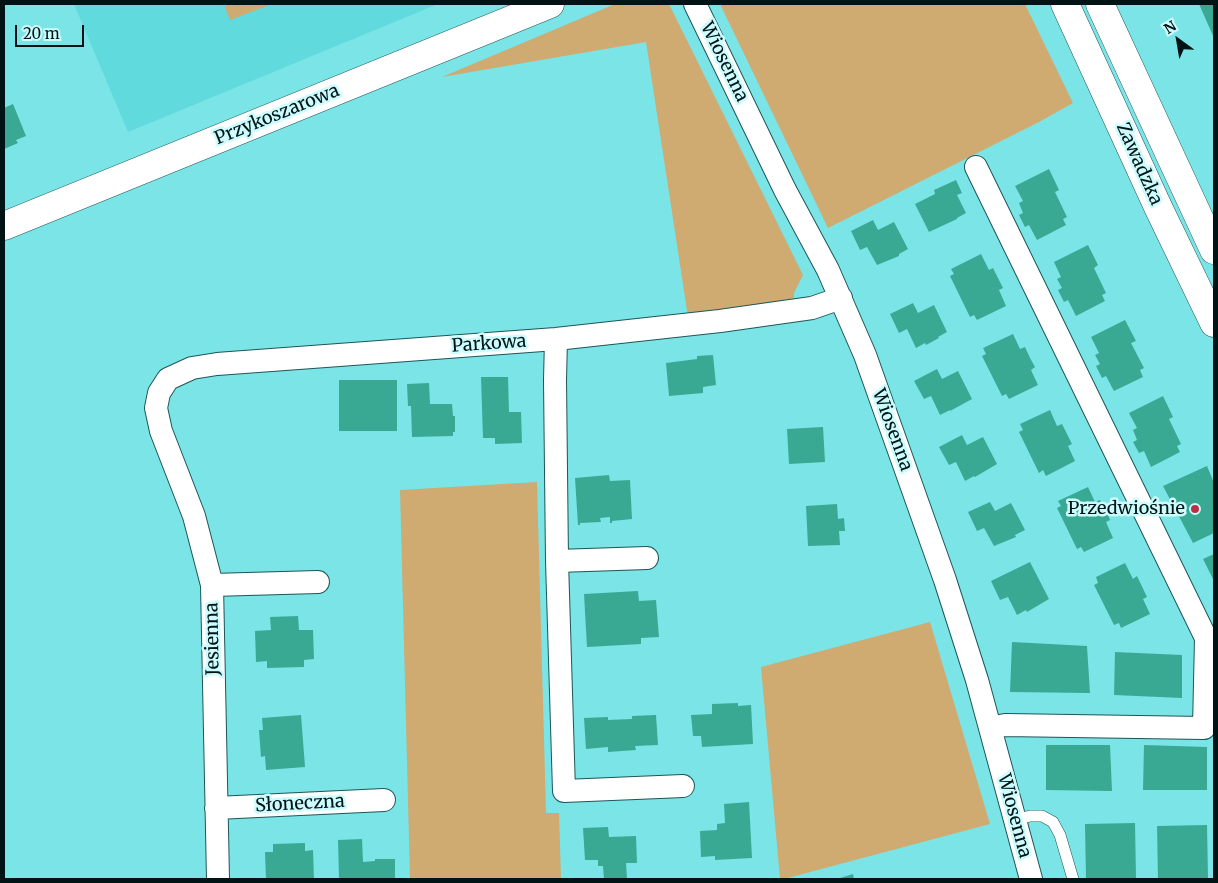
<!DOCTYPE html>
<html>
<head>
<meta charset="utf-8">
<style>
  body { margin:0 }
  #map { position:relative; width:1218px; height:883px; overflow:hidden; background:#7be4e7; font-family:Merriweather,serif }
  canvas { display:block }
  .frame { position:absolute; inset:0; border:5px solid #001415; pointer-events:none }
  .north { position:absolute; left:1153px; top:15px; width:50px; height:50px; -webkit-text-stroke:4px #ccfcfd; paint-order:stroke; rotate:328deg; font-size:14px; font-weight:700; line-height:20px; text-align:center; color:#001415 }
  .north::after { content:''; display:block; margin:auto; width:18px; height:22px; background:#001415; clip-path:polygon(50% 0,100% 100%,50% 72%,0 100%) }
  .scale { position:absolute; left:15px; top:25px; width:69px; height:22px; box-sizing:border-box; border:2px solid #001415; border-top:0; padding-left:6px; font-size:15px; line-height:18px; white-space:nowrap; color:#001415; -webkit-text-stroke:4px #ccfcfd; paint-order:stroke }
</style>
</head>
<body>
<div id="map">
<canvas width="1218" height="883"></canvas>
<div class="frame"></div>
<div class="north">N</div>
<div class="scale">20 m</div>
</div>
<script>
const context = document.querySelector('canvas').getContext('2d');
context.lineJoin = 'round';
function paint(path, color) { context.fillStyle = color; context.fill(path, 'evenodd'); }
const toPath = rows => new Path2D(rows.map(r => 'M' + r).join(''));
function trace(path, color, width, dash) { context.strokeStyle = color; context.lineWidth = width; context.lineCap = dash ? 'butt' : 'round'; context.setLineDash(dash || []); context.stroke(path); }
function label(font, color, halo, rows, align = 'center') {
  context.font = font + ' Merriweather,serif'; context.lineWidth = 5; context.setLineDash([]); context.textBaseline = 'middle'; context.strokeStyle = halo; context.fillStyle = color; for (const [text, x, y, turn = 0] of rows) {
    context.save(); context.translate(x, y); context.rotate((+turn || 0) * Math.PI / 180); context.textAlign = isNaN(turn) ? turn : align; if (halo) context.strokeText(text, 0, 0); context.fillText(text, 0, 0); context.restore();
  }
}
paint(toPath([
  [74,4,438,4,128,132]
]), '#61dadd');
paint(toPath([
  [224,4,272,4,230,20],
  [615,4,669,4,803,275,794,293,794,301,688,317,646,42,442,77],
  [720,4,1025,4,1073,103,1039,122,828,228],
  [537,482,546,813,559,813,561,879,410,879,400,490],
  [930,622,990,824,784,879,780,879,761,667]
]), '#cfaa71');
paint(toPath([
  [1199,4,1214,4,1214,38],
  [13,104,26,136,16,140,18,143,4,149,4,108],
  [1049,169,1059,190,1055,192,1067,217,1063,219,1066,225,1037,240,1029,225,1025,227,1019,215,1023,213,1019,203,1023,201,1015,186],
  [956,180,962,193,957,195,966,213,957,218,957,219,929,232,915,204,935,194,934,190],
  [873,220,878,230,894,222,908,249,899,254,899,256,877,265,867,247,860,250,851,231],
  [1088,245,1098,265,1094,268,1106,293,1102,295,1105,301,1076,316,1068,300,1064,302,1058,290,1062,288,1057,279,1061,277,1054,262],
  [981,254,989,270,993,268,1003,288,999,290,1006,306,977,320,974,315,970,317,950,276,954,274,951,269],
  [913,303,918,313,934,305,947,332,938,337,939,338,926,345,925,343,916,348,907,329,899,333,890,314],
  [1125,320,1136,341,1131,343,1144,368,1140,370,1143,377,1114,391,1106,376,1102,378,1096,366,1100,364,1095,355,1099,353,1091,337],
  [1013,334,1020,349,1025,347,1030,358,1035,367,1031,370,1038,385,1009,399,1006,394,1002,396,982,356,986,354,983,348],
  [713,355,716,385,703,387,703,393,669,396,666,363,697,359,697,356],
  [937,369,942,379,958,371,972,399,950,411,950,410,940,415,931,396,924,399,914,381],
  [481,377,508,377,509,412,521,412,522,443,495,444,495,438,483,438],
  [339,380,397,380,397,431,339,431],
  [429,383,430,404,452,404,453,416,455,416,455,432,453,432,453,436,412,437,411,406,408,406,407,384],
  [1163,396,1173,417,1169,419,1181,444,1177,446,1180,452,1151,467,1144,451,1139,453,1133,442,1137,440,1133,430,1137,428,1129,413],
  [1050,410,1057,426,1062,424,1072,444,1068,446,1075,461,1046,476,1043,470,1039,473,1019,432,1023,430,1020,424],
  [823,427,825,462,789,464,787,429],
  [962,435,967,445,983,437,997,464,975,477,974,476,965,481,956,462,949,465,939,447],
  [1207,466,1214,483,1214,533,1193,543,1163,486],
  [609,475,610,481,630,480,632,519,612,521,612,523,610,523,610,517,600,518,601,522,580,523,580,525,578,525,575,478],
  [1088,487,1095,502,1100,500,1106,510,1110,520,1106,522,1113,538,1084,552,1081,547,1077,549,1057,508,1061,506,1058,501],
  [990,502,995,511,1011,503,1025,530,1015,535,1016,537,994,546,984,528,977,531,968,512],
  [837,504,838,519,844,518,845,531,839,531,840,545,808,546,806,506],
  [1214,554,1214,581,1203,559],
  [1030,562,1049,599,1027,612,1026,610,1017,615,1008,597,1000,600,991,581],
  [1125,563,1133,579,1137,576,1147,597,1143,599,1150,614,1121,628,1119,623,1114,625,1094,585,1098,583,1096,577],
  [638,591,639,601,656,600,659,637,641,638,641,644,587,647,584,594],
  [298,616,299,630,313,630,314,659,304,660,304,667,267,668,267,661,256,662,255,631,271,630,270,617],
  [1012,642,1087,646,1090,693,1010,692],
  [1115,652,1182,655,1182,698,1114,695],
  [738,703,738,706,751,705,753,744,702,747,701,736,693,736,691,715,712,714,712,704],
  [301,715,305,767,266,770,265,756,261,757,259,730,263,730,262,718],
  [656,715,658,745,635,746,636,750,608,752,608,747,586,749,584,718,608,717,608,720,632,719,632,716],
  [1046,745,1110,745,1112,791,1046,790],
  [1144,745,1207,747,1207,790,1143,790],
  [749,802,752,858,715,860,715,856,701,857,700,831,717,830,717,824,725,823,724,804],
  [1135,823,1136,879,1086,879,1085,824],
  [1207,825,1208,879,1158,879,1157,826],
  [608,827,609,837,636,836,637,863,626,863,627,879,604,879,603,866,598,866,598,860,585,860,583,828],
  [362,839,363,862,375,861,375,859,395,859,395,879,339,879,338,840],
  [305,843,305,851,313,850,314,879,266,879,265,852,273,852,273,844],
  [853,874,854,879,837,879]
]), '#39a994');
const service = toPath([
  [1015,820,1030,816,1042,816,1053,822,1060,835,1073,879]
]);
const minor = toPath([
  [695,4,785,190,828,270,865,355,945,580,977,680,1031,879],
  [976,167,1206,638,1204,728,1005,725,990,728],
  [556,339,555,380,557,561,564,791,683,786],
  [557,561,647,558],
  [212,585,318,582],
  [216,808,384,800],
  [218,879,212,585,194,516,161,431,156,408,159,393,168,379,192,368,217,364,556,339,720,321,812,308,841,298]
]);
const tertiary = toPath([
  [1065,4,1158,207,1214,323],
  [1100,4,1214,250],
  [4,226,550,4]
]);
trace(service, '#1d5658', 12);
trace(minor, '#1d5658', 24);
trace(tertiary, '#1d5658', 29);
trace(service, '#fff', 11);
trace(minor, '#fff', 22);
trace(tertiary, '#fff', 28);
for (const [x, y, r, color] of [
  [1195,509,5,"#be2d43"]
]) { const dot = new Path2D(); dot.arc(x, y, r, 0, 2 * Math.PI); context.fillStyle = color; context.fill(dot); trace(dot, '#ccfcfd', 2); }
label('18px', '#001415', '#ccfcfd', [
  ["Wiosenna",724,62,64],
  ["Przykoszarowa",277,115,-22],
  ["Zawadzka",1139,164,66],
  ["Parkowa",489,344,-4],
  ["Wiosenna",892,430,70],
  ["Jesienna",213,639,-91],
  ["Słoneczna",300,804,-3],
  ["Wiosenna",1014,816,75]
]);
label('18px', '#001415', '#ccfcfd', [
  ["Przedwiośnie",1185,509]
], 'right');
</script>
</body>
</html>
